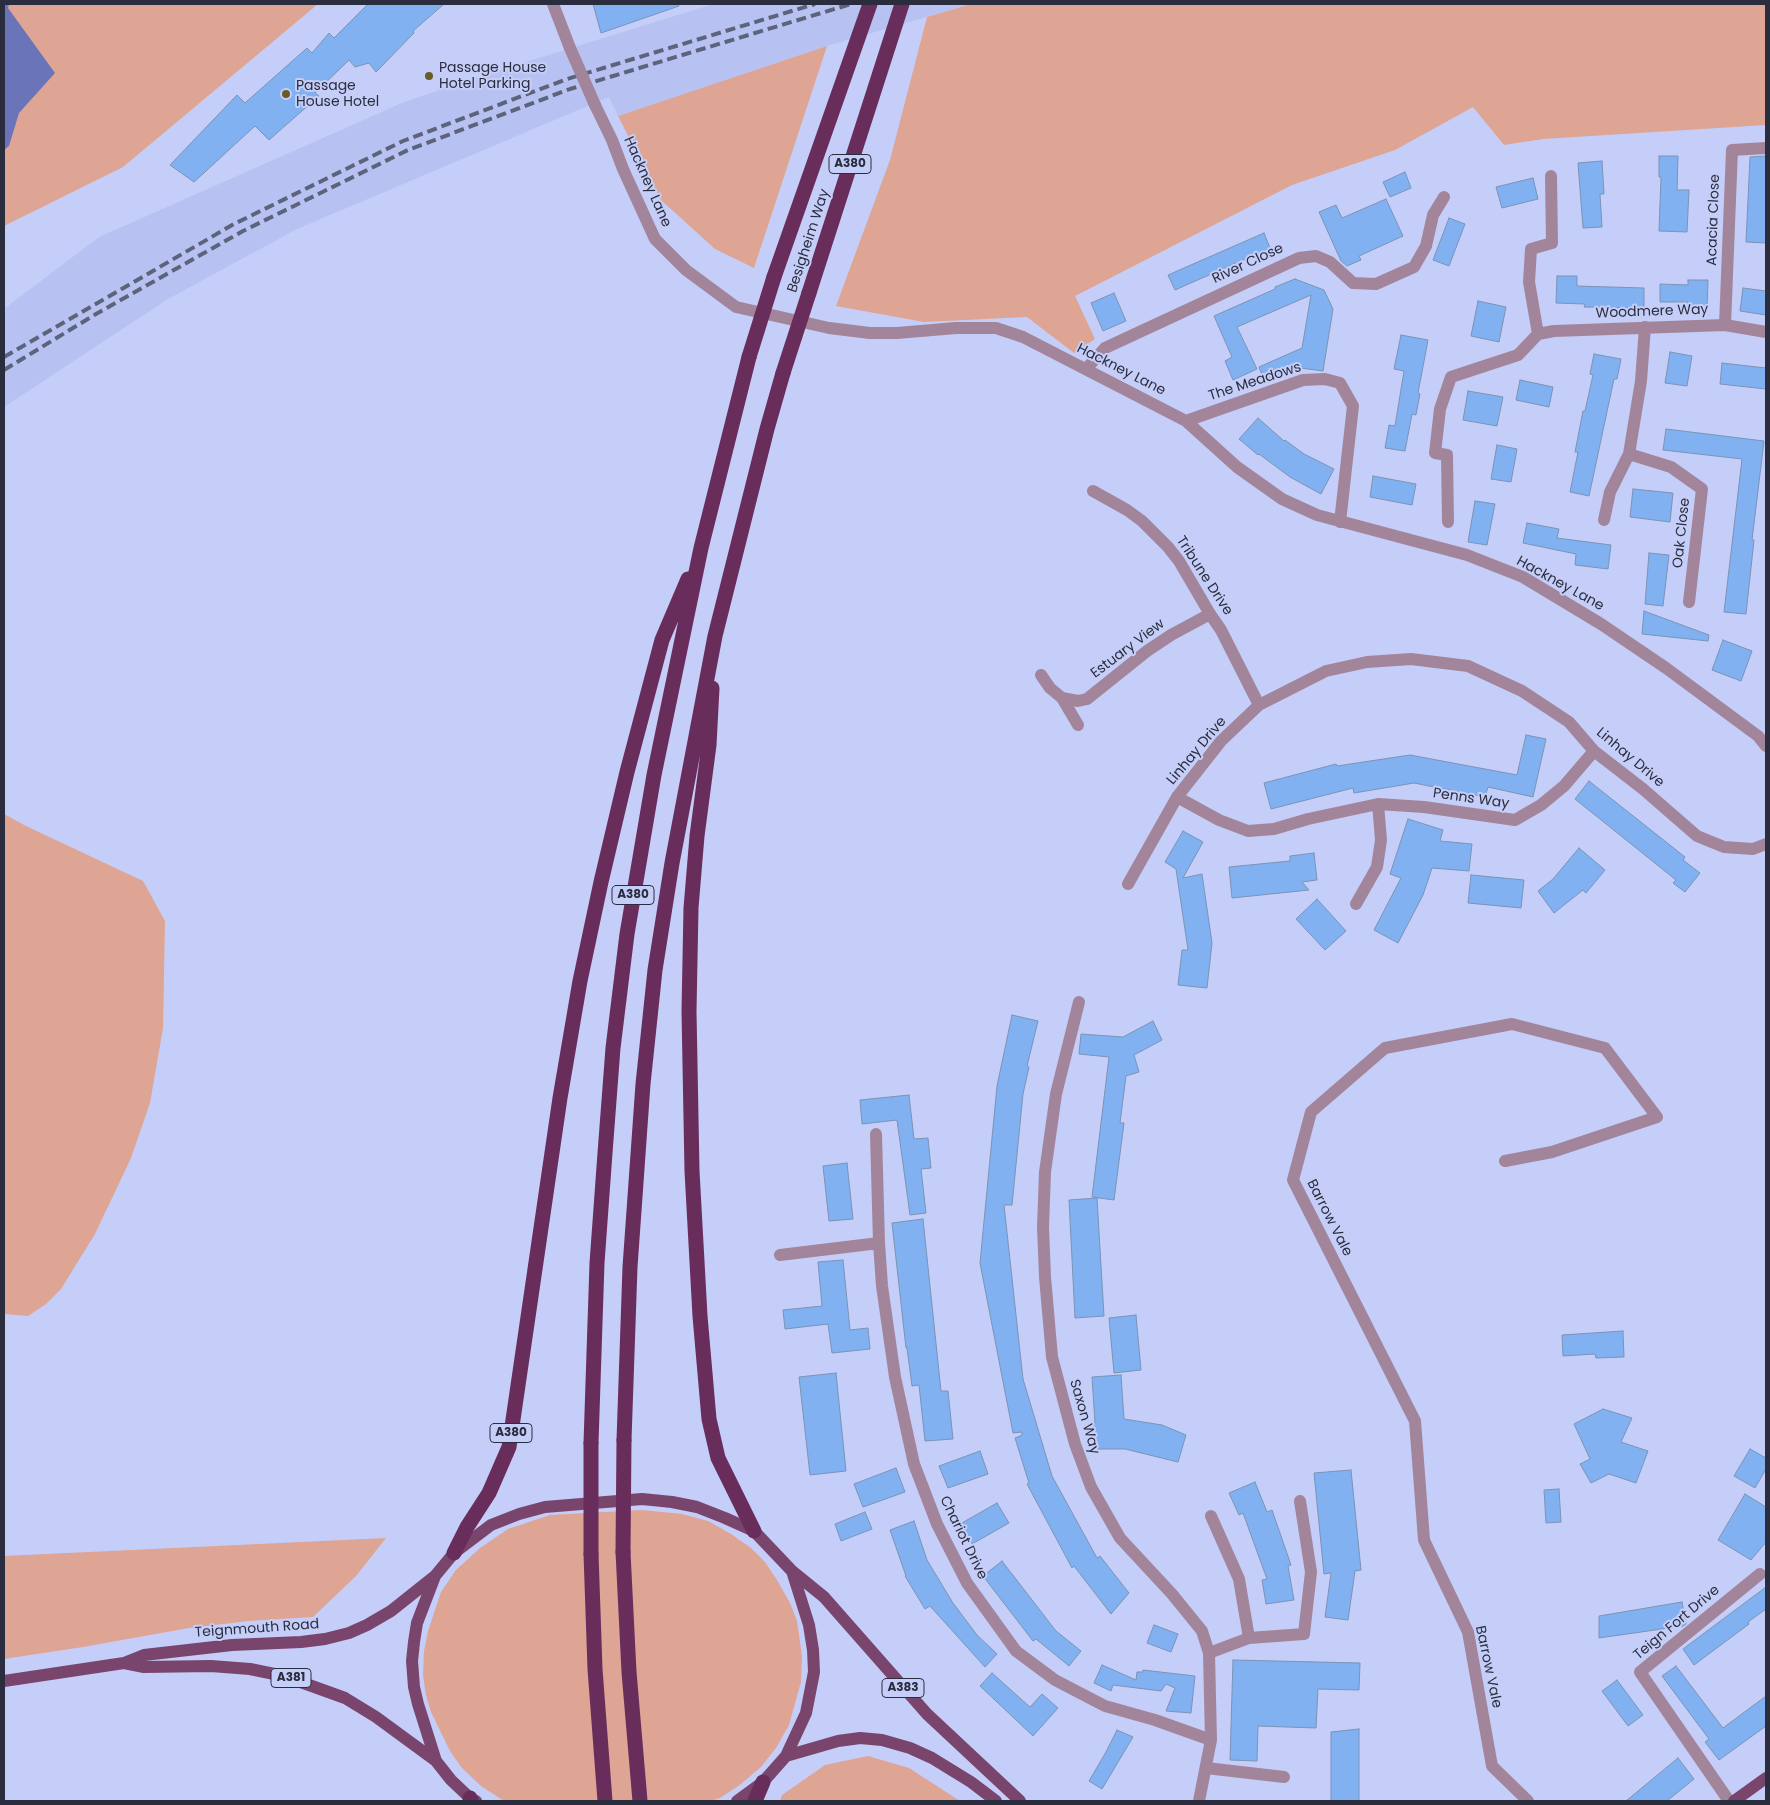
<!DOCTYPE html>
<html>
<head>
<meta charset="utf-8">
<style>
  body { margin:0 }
  #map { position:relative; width:1770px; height:1805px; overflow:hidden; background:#c5cef8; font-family:Poppins,sans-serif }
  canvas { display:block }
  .frame { position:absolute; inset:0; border:5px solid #2a2d3d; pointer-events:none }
</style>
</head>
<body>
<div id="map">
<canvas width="1770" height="1805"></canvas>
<div class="frame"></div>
</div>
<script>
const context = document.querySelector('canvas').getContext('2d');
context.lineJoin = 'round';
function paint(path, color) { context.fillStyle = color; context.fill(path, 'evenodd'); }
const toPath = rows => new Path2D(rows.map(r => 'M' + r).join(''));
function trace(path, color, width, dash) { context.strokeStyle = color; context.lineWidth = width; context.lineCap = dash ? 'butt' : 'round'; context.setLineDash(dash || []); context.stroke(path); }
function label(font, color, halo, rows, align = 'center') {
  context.font = font + ' Poppins,sans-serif'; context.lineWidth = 4; context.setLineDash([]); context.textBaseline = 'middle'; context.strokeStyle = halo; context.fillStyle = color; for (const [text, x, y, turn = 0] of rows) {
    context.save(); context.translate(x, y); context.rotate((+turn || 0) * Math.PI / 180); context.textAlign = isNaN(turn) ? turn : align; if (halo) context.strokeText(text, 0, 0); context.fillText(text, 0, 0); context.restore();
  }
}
paint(toPath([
  [713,4,971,4,827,46,618,116,609,97,297,229,168,299,4,407,4,309,99,237,402,103,465,81]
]), '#b8c2f2');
paint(toPath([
  [4,4,318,4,123,167,4,226],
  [971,4,1766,4,1766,125,1543,139,1504,145,1473,107,1395,150,1292,185,1075,296,1095,339,1074,353,1027,317,924,322,836,306,890,160,927,17],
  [827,46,754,268,715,249,661,200,618,116],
  [4,814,26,826,143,881,165,921,163,1028,150,1103,131,1158,95,1234,61,1289,46,1304,28,1316,4,1314],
  [642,1510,682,1514,708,1521,731,1534,751,1548,765,1562,777,1580,790,1603,797,1621,802,1656,801,1682,789,1725,776,1748,761,1767,741,1784,720,1798,710,1801,504,1801,481,1786,462,1768,450,1751,431,1712,426,1695,423,1675,424,1651,428,1631,441,1592,456,1570,480,1548,508,1529,550,1515],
  [386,1538,356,1576,313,1617,249,1621,189,1628,83,1647,4,1659,4,1556],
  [868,1756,909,1768,960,1801,780,1801,782,1795,825,1765]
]), '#dea494');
paint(toPath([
  [4,4,9,4,8,8,55,73,19,113,9,146,4,150]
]), '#6a74b9');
const building = toPath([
  [368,4,444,4,413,31,414,33,376,72,369,63,355,67,349,60,315,93,319,96,269,140,255,126,194,182,170,165,237,95,245,103,307,48,312,53,329,33,334,38,368,4],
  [593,4,678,4,679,6,601,33,593,4],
  [1659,156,1678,156,1677,190,1689,190,1687,232,1659,231,1661,177,1659,177,1659,156],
  [1766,156,1766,243,1746,242,1750,157,1766,156],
  [1602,161,1604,194,1600,194,1602,227,1583,228,1578,163,1602,161],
  [1405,172,1411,188,1390,197,1383,182,1405,172],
  [1533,178,1538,199,1502,208,1496,187,1533,178],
  [1386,199,1403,236,1359,256,1361,260,1347,266,1341,261,1319,212,1336,205,1342,218,1386,199],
  [1449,218,1465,224,1449,266,1433,260,1449,218],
  [1264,233,1270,248,1175,290,1168,275,1264,233],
  [1557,276,1577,276,1577,286,1644,288,1644,308,1584,307,1585,304,1556,303,1557,276],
  [1295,279,1324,290,1333,309,1323,371,1300,368,1265,383,1259,367,1302,348,1311,295,1237,327,1257,369,1233,380,1225,361,1232,357,1214,316,1275,289,1275,287,1295,279],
  [1688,280,1708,280,1707,309,1688,309,1688,302,1660,302,1660,284,1688,285,1688,280],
  [1743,288,1766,291,1766,315,1740,311,1743,288],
  [1114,293,1126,321,1103,331,1091,303,1114,293],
  [1478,301,1506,307,1499,342,1471,336,1478,301],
  [1401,335,1428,340,1418,393,1420,394,1416,415,1412,414,1405,451,1385,448,1389,425,1395,426,1404,371,1394,369,1401,335],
  [1670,352,1692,356,1687,386,1665,383,1670,352],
  [1594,354,1621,359,1617,379,1614,379,1589,496,1570,492,1578,452,1575,452,1583,411,1585,411,1593,375,1590,374,1594,354],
  [1722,363,1766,368,1766,389,1720,384,1722,363],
  [1520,380,1553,387,1549,407,1516,400,1520,380],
  [1468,391,1503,397,1497,426,1463,420,1468,391],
  [1258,418,1284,441,1285,440,1304,454,1334,469,1321,494,1290,477,1259,454,1258,455,1239,439,1258,418],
  [1666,429,1764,441,1752,540,1754,540,1746,614,1724,612,1742,459,1663,450,1666,429],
  [1497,445,1517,449,1511,482,1491,479,1497,445],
  [1373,476,1416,484,1412,505,1370,497,1373,476],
  [1633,489,1673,493,1670,522,1630,517,1633,489],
  [1475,501,1495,504,1487,545,1468,542,1475,501],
  [1527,523,1559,529,1557,538,1611,545,1608,569,1575,565,1576,554,1523,543,1527,523],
  [1649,553,1669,555,1663,606,1645,604,1649,553],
  [1644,611,1709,635,1708,641,1642,634,1644,611],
  [1723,640,1752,651,1741,681,1712,670,1723,640],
  [1526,735,1546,739,1533,797,1488,787,1485,797,1414,783,1354,793,1353,788,1271,809,1264,783,1336,764,1337,766,1410,755,1517,775,1526,735],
  [1589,781,1685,857,1683,860,1700,873,1685,892,1673,883,1676,880,1575,799,1589,781],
  [1408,819,1443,830,1440,841,1472,844,1469,871,1432,868,1423,895,1398,943,1374,930,1401,878,1390,874,1408,819],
  [1183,831,1203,842,1183,878,1202,874,1212,943,1207,988,1178,985,1182,950,1188,950,1176,869,1165,862,1183,831],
  [1579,848,1605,870,1586,893,1583,890,1554,913,1538,891,1553,879,1579,848],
  [1314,853,1317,880,1302,882,1309,890,1232,898,1229,867,1290,861,1290,856,1314,853],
  [1471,875,1524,880,1521,908,1468,903,1471,875],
  [1317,899,1346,931,1325,950,1296,919,1317,899],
  [1012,1015,1038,1021,1027,1066,1029,1067,1023,1094,1012,1205,1004,1205,1023,1379,1052,1476,1097,1558,1100,1556,1129,1593,1111,1614,1074,1566,1072,1568,1027,1484,1029,1483,1015,1438,1022,1435,1022,1432,1013,1433,980,1263,997,1086,1012,1015],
  [1153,1021,1162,1040,1134,1055,1139,1072,1126,1076,1120,1123,1124,1123,1114,1200,1092,1197,1109,1057,1079,1054,1081,1034,1123,1037,1153,1021],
  [909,1095,914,1139,928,1138,931,1168,921,1169,926,1213,910,1215,897,1120,862,1124,860,1100,909,1095],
  [847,1163,853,1219,829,1221,823,1166,847,1163],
  [1097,1198,1104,1316,1075,1318,1069,1200,1097,1198],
  [923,1219,941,1391,948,1391,953,1439,925,1441,919,1385,912,1386,907,1348,906,1348,892,1223,923,1219],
  [843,1260,850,1330,868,1328,870,1349,832,1353,828,1324,785,1329,783,1310,822,1306,818,1262,843,1260],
  [1136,1315,1141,1370,1114,1373,1109,1318,1136,1315],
  [1623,1331,1624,1357,1596,1358,1595,1354,1563,1356,1562,1335,1623,1331],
  [836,1373,846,1471,810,1475,799,1377,836,1373],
  [1121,1375,1124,1419,1162,1425,1186,1435,1178,1462,1125,1449,1094,1449,1091,1423,1095,1423,1092,1377,1121,1375],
  [1603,1409,1632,1418,1621,1442,1648,1451,1636,1483,1609,1474,1591,1483,1580,1464,1590,1459,1574,1424,1603,1409],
  [1750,1449,1766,1458,1766,1469,1755,1488,1734,1476,1750,1449],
  [980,1451,988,1474,948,1488,939,1466,980,1451],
  [896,1468,905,1492,863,1507,854,1484,896,1468],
  [1351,1470,1361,1570,1355,1571,1348,1620,1325,1617,1331,1573,1324,1574,1314,1473,1351,1470],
  [1255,1482,1267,1512,1272,1510,1291,1565,1288,1566,1294,1600,1266,1604,1262,1580,1267,1579,1243,1513,1239,1515,1229,1493,1255,1482],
  [1559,1489,1561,1522,1546,1523,1544,1490,1559,1489],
  [1745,1494,1766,1507,1766,1542,1751,1560,1718,1540,1745,1494],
  [997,1503,1009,1523,972,1544,960,1524,997,1503],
  [865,1512,872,1529,841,1541,835,1524,865,1512],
  [914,1521,927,1560,953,1603,977,1635,997,1654,985,1667,930,1606,925,1609,905,1576,906,1576,890,1530,914,1521],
  [1002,1561,1056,1631,1081,1651,1069,1666,1036,1639,1033,1641,983,1576,1002,1561],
  [1766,1587,1766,1609,1748,1622,1749,1624,1694,1665,1683,1649,1766,1587],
  [1682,1602,1686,1624,1683,1626,1599,1638,1599,1616,1682,1602],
  [1154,1625,1178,1634,1171,1652,1147,1643,1154,1625],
  [1233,1660,1360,1663,1359,1690,1318,1689,1316,1728,1258,1726,1257,1761,1230,1760,1233,1660],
  [1102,1665,1136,1680,1137,1672,1143,1672,1143,1670,1195,1676,1191,1713,1166,1711,1175,1688,1166,1684,1161,1691,1113,1685,1111,1691,1094,1683,1102,1665],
  [1676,1666,1723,1728,1766,1696,1766,1726,1719,1760,1705,1742,1709,1739,1662,1676,1676,1666],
  [992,1673,1030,1707,1042,1694,1058,1708,1033,1736,980,1686,992,1673],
  [1617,1680,1643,1715,1628,1726,1602,1691,1617,1680],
  [1359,1729,1359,1801,1331,1801,1331,1732,1359,1729],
  [1117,1730,1133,1737,1102,1789,1089,1781,1106,1752,1117,1730],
  [1678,1758,1694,1779,1667,1801,1626,1801,1678,1758]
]);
paint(building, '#81b1f1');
trace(building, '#7a93b6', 1);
trace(toPath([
  [553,4,570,48],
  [595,105,612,140,623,169,655,239,686,270,736,307,829,328,870,333,897,333,956,328,996,328,1023,337,1186,421,1237,467,1282,499,1317,515,1467,555,1523,577,1601,624,1666,668,1758,736,1766,746],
  [1725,325,1732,150,1766,148],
  [1538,334,1554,331,1725,325,1766,332],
  [1538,334,1529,282,1531,249,1552,243,1551,176],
  [1086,369,1105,348,1299,258,1316,256,1330,262,1353,283,1376,284,1414,267,1426,246,1433,215,1444,197],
  [1186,421,1303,380,1325,379,1340,383,1353,406,1340,522],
  [1629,454,1641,381,1645,327],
  [1093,491,1127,510,1142,521,1168,547,1179,561,1210,614,1221,630,1259,705],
  [1604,520,1610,492,1629,454,1671,467,1702,489,1689,602],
  [1448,522,1447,455,1435,453,1440,409,1451,377,1518,355,1538,334],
  [1041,675,1050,688,1062,698,1078,701,1087,699,1147,651,1171,635,1210,614],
  [1062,698,1078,725],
  [1177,797,1219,820,1248,831,1274,829,1308,819,1378,804,1424,807,1515,820,1541,805,1564,786,1594,751],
  [1128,884,1177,797,1221,741,1259,705,1326,671,1367,662,1411,659,1468,666,1522,691,1569,722,1594,751,1643,789,1697,836,1724,847,1753,849,1766,844],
  [1356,904,1377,867,1381,840,1378,804],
  [1079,1002,1056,1094,1045,1172,1043,1227,1045,1277,1052,1357,1075,1444,1091,1487,1120,1538,1172,1594,1202,1631,1209,1653,1211,1740,1199,1801],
  [876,1134,879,1243,882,1286,895,1377,914,1464,937,1524,967,1583,1016,1651,1055,1680,1105,1706,1155,1720,1211,1740],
  [1505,1161,1552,1152,1657,1117,1605,1048,1512,1024,1385,1048,1311,1112,1293,1180,1415,1421,1424,1540,1468,1632,1492,1766,1528,1801],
  [780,1255,879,1243],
  [1211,1516,1239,1579,1249,1638],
  [1209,1653,1249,1638,1304,1634,1311,1572,1300,1501],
  [1206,1768,1284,1777],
  [1729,1801,1640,1672,1760,1574]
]), '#a3859b', 12);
trace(toPath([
  [792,1571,824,1597,927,1714,1020,1801],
  [124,1663,144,1667,211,1666,250,1669,284,1676,345,1698,376,1717,436,1761],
  [4,1681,124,1663,144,1655,232,1645,301,1642,325,1639,349,1633,367,1625,391,1611,435,1576],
  [786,1756,838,1741,860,1738,882,1740,910,1748,932,1758,971,1782,996,1801],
  [476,1801,470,1798,451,1780,436,1761,418,1704,414,1687,412,1661,414,1642,417,1623,435,1576,454,1553,491,1525,519,1514,545,1507,642,1499,672,1502,697,1507,725,1518,754,1531,792,1571,809,1625,813,1650,814,1672,806,1713,786,1756,763,1782,737,1801],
  [1734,1801,1766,1778]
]), '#79456d', 12);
trace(toPath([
  [774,277,870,4],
  [809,293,902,4],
  [712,688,709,745,697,836,691,908,689,1011,692,1171,700,1316,709,1419,718,1458,754,1531],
  [624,1440,630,1267,643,1084,655,970,672,863,715,636,767,429,783,373],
  [591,1443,597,1263,605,1153,613,1048,627,934,654,775,701,548,749,357],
  [623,1552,629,1672,640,1801],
  [454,1553,467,1527,489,1493,509,1447,560,1098,580,981,601,882,627,772,662,640,688,579],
  [591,1554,595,1669,605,1801],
  [470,1798,471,1801],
  [755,1801,763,1782]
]), '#692d5c', 15);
trace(toPath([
  [4,357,234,224,403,141,567,79,815,4],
  [4,370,96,314,243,231,408,150,570,89,851,4]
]), '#5e637c', 4, [10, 5]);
trace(toPath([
  [570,48,595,105]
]), '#a3859b', 12);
trace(toPath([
  [749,357,774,277],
  [783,373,809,293],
  [591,1443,591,1554],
  [623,1552,624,1440]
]), '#692d5c', 15);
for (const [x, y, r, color] of [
  [429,76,5,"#675b28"],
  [286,94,5,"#675b28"]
]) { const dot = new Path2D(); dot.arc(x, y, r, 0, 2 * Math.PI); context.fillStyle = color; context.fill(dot); trace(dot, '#c5cef8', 2); }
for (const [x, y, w] of [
  [850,164,42],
  [633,895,42],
  [511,1433,42],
  [291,1678,40],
  [903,1688,42]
]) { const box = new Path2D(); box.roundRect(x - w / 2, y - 9.5, w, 19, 4); context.fillStyle = '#c5cef8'; context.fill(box); trace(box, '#2a2d3d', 1); }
label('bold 12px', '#2a2d3d', null, [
  ["A380",850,164],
  ["A380",633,895],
  ["A380",511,1433],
  ["A381",291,1678],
  ["A383",903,1688]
]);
label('14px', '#2a2d3d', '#c5cef8', [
  ["Passage House",439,68],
  ["Hotel Parking",439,84],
  ["Passage",296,86],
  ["House Hotel",296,102]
], 'left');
label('14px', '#2a2d3d', '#c5cef8', [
  ["Hackney Lane",647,182,66],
  ["Acacia Close",1714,220,-88],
  ["Besigheim Way",809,241,-72],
  ["River Close",1248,264,-25],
  ["Woodmere Way",1652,312,-2],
  ["Hackney Lane",1121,370,27],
  ["The Meadows",1255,382,-18],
  ["Oak Close",1682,533,-84],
  ["Tribune Drive",1204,576,57],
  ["Hackney Lane",1560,584,29],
  ["Estuary View",1128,649,-37],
  ["Linhay Drive",1197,751,-50],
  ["Linhay Drive",1630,758,40],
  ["Penns Way",1471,799,8],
  ["Barrow Vale",1329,1218,63],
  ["Saxon Way",1084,1417,74],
  ["Chariot Drive",963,1538,64],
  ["Teign Fort Drive",1677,1623,-40],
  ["Teignmouth Road",257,1629,-4],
  ["Barrow Vale",1488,1667,78]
]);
</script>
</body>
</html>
